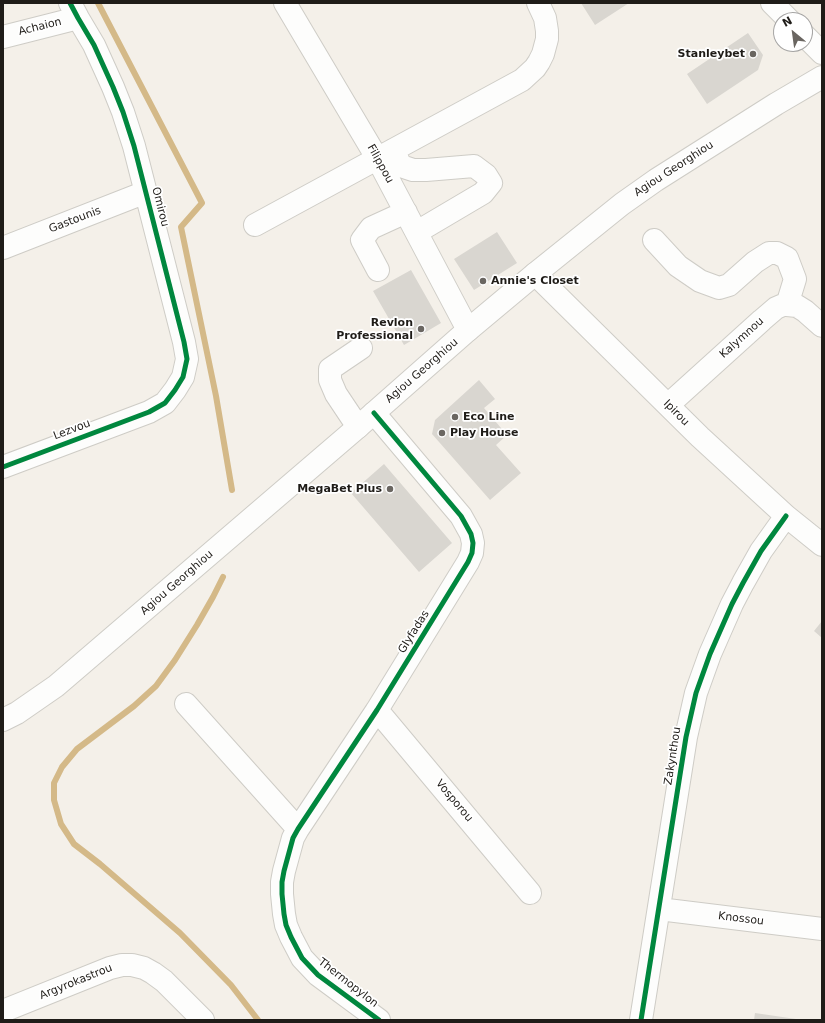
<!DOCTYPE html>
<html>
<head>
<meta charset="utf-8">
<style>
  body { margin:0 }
  #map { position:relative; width:825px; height:1023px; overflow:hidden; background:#f4f0e9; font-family:"DejaVu Sans",sans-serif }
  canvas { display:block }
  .frame { position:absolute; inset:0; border:4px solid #1f1c18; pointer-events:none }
  .north { position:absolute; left:773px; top:12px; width:40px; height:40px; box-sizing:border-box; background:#fff; border:1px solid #a5a4a3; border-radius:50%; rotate:331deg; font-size:11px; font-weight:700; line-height:16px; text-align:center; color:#1f1c18 }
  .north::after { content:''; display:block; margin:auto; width:14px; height:18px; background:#6a6661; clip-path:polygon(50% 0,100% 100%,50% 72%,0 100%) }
</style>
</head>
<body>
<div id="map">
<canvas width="825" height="1023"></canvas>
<div class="frame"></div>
<div class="north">N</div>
</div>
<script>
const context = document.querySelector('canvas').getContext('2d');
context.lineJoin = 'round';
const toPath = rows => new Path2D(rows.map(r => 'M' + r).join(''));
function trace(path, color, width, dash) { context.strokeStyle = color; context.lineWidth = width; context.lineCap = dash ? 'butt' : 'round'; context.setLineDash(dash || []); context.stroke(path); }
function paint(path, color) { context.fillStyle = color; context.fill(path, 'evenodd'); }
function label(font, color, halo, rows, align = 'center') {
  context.font = font + ' "DejaVu Sans",sans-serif'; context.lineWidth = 3.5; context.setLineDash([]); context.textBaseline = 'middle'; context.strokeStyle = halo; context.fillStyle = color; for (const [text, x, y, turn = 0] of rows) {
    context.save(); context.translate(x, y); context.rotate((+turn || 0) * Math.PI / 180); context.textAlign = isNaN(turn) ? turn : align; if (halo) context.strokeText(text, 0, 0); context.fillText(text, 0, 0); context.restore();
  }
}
trace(toPath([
  [98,3,202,203,181,227,216,396,232,490],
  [223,577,213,597,197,625,175,660,156,686,134,706,77,749,62,767,54,783,54,800,61,824,74,844,100,864,180,933,231,985,258,1020]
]), '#d4b988', 6);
paint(toPath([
  [581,3,629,3,595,25],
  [748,33,763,55,758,70,707,104,687,74],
  [497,232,517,263,474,290,454,259],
  [411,270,441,323,404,345,373,291],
  [479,380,495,399,484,408,507,435,496,445,521,473,490,500,432,434,435,420],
  [384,464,452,543,419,572,351,493],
  [822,621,822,638,814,631],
  [755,1013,796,1019,796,1020,754,1020]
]), '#d9d6d0');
const minor = toPath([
  [285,3,377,158,468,330],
  [772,3,789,20],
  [805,36,822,53],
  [3,37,78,18],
  [393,150,401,166,413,170,426,170,474,166,486,175,491,183,483,193,417,232],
  [255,225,522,80,535,68,539,62,543,54,547,39,547,31,545,18,538,3],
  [654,240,678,266,700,281,719,288,729,285,755,262,769,253,777,253,787,258,795,279,787,305],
  [3,248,146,192],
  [378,270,362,240,371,228,406,212],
  [535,274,700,437,786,516,822,545],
  [668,405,762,320,776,308,783,305,787,305,797,306,805,311,822,326],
  [374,413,461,516,471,534,473,543,472,553,468,562,377,710,298,829,293,838,284,871,282,882,282,894,284,914,286,925,291,937,302,958,318,975,379,1020],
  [358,427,336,394,330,380,330,369,361,348],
  [3,467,149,412,165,403,175,390,183,377,187,359,184,342,134,146,123,112,113,87,94,45,78,18,70,3],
  [186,704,298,829],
  [377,710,530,893],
  [659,909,822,929],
  [3,1011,110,968,122,965,132,965,144,968,153,973,164,981,203,1020],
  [641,1020,686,737,696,693,710,654,732,604,743,583,761,551,786,516]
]);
const major = toPath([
  [3,720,17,713,56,686,358,427,468,330,535,274,622,204,656,180,776,104,822,77]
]);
trace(minor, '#ceccc6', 24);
trace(major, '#ceccc6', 24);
trace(minor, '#fdfdfc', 22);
trace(major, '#fdfdfc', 22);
trace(toPath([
  [374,413,461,516,471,534,473,543,472,553,468,562,377,710,298,829,293,838,284,871,282,882,282,894,284,914,286,925,291,937,302,958,318,975,379,1020],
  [3,467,149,412,165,403,175,390,183,377,187,359,184,342,134,146,123,112,113,87,94,45,78,18,70,3],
  [641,1020,686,737,696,693,710,654,732,604,743,583,761,551,786,516]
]), '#00873e', 5);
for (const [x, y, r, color] of [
  [753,54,4,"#6a6661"],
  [483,281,4,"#6a6661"],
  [421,329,4,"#6a6661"],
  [455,417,4,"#6a6661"],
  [442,433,4,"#6a6661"],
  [390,489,4,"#6a6661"]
]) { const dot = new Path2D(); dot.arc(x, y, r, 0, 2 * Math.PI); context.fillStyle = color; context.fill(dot); trace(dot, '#fff', 1.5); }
label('11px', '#1f1c18', '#fff', [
  ["Achaion",40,27,-14],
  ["Filippou",380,164,61],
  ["Agiou Georghiou",674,169,-33],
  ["Omirou",160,207,76],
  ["Gastounis",75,220,-21],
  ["Kalymnou",742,338,-42],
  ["Agiou Georghiou",422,371,-41],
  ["Ipirou",676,413,45],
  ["Lezvou",72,430,-21],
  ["Agiou Georghiou",177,583,-41],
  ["Glyfadas",414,632,-58],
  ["Zakynthou",673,756,-81],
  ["Vosporou",454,801,50],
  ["Knossou",741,919,7],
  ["Argyrokastrou",76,982,-22],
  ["Thermopylon",348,983,38]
]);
label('bold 11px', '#1f1c18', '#fff', [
  ["Stanleybet",745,54],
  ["Annie's Closet",491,281,"left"],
  ["Revlon",413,323],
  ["Professional",413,336],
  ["Eco Line",463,417,"left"],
  ["Play House",450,433,"left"],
  ["MegaBet Plus",382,489]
], 'right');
</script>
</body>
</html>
